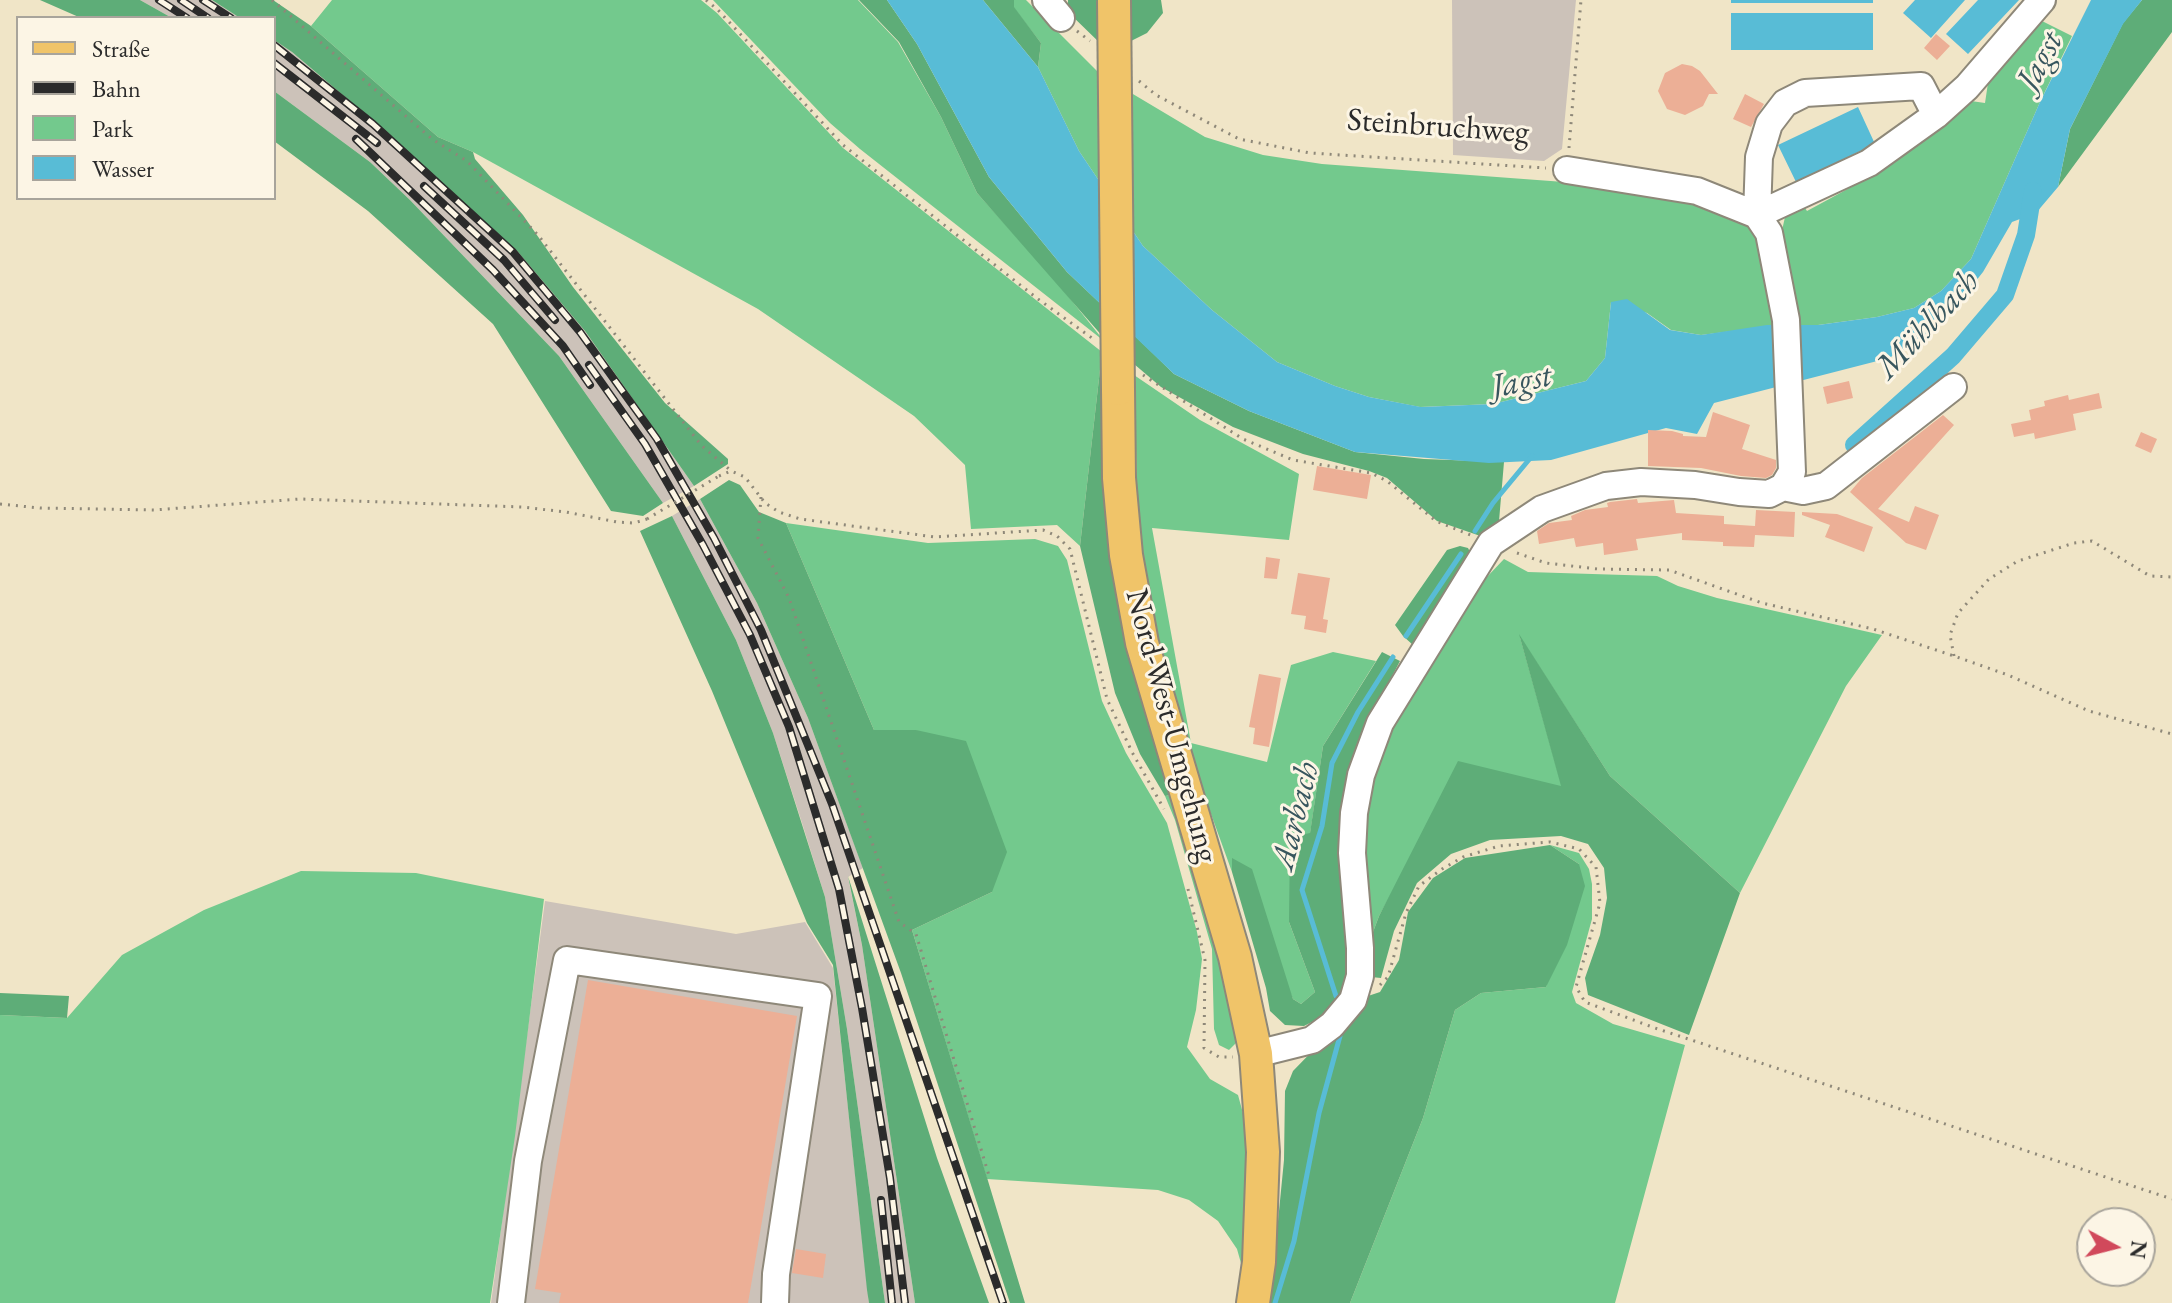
<!DOCTYPE html>
<html>
<head>
<meta charset="utf-8">
<style>
  body { margin:0 }
  #map { position:relative; width:2172px; height:1303px; overflow:hidden; background:#f0e5c7; font-family:"EB Garamond",serif }
  canvas { display:block }
  .legend { position:absolute; left:16px; top:16px; width:260px; height:184px; box-sizing:border-box; background:#fcf5e5; border:2px solid #a8a49b; margin:0; padding:10px 14px; list-style:none; font-size:24px; color:#2b2b2b }
  .legend li { display:flex; align-items:center; gap:16px; height:40px }
  .legend b { width:40px; border:2px solid #a8a49b }
  .north { position:absolute; left:2076px; top:1207px; width:80px; height:80px; box-sizing:border-box; background:#fcf5e5; border:2px solid #a8a49b; border-radius:50%; rotate:97deg; font-size:22px; font-weight:700; line-height:32px; text-align:center; color:#2b2b2b }
  .north::after { content:''; display:block; margin:auto; width:28px; height:36px; background:#d1495b; clip-path:polygon(50% 0,100% 100%,50% 72%,0 100%) }
</style>
</head>
<body>
<div id="map">
<canvas width="2172" height="1303"></canvas>
<ul class="legend">
<li><b style="height:10px;background:#f0c469"></b>Straße</li>
<li><b style="height:10px;background:#2b2b2b"></b>Bahn</li>
<li><b style="height:22px;background:#73c98d"></b>Park</li>
<li><b style="height:22px;background:#58bcd6"></b>Wasser</li>
</ul>
<div class="north">N</div>
</div>
<script>
const context = document.querySelector('canvas').getContext('2d');
context.lineJoin = 'round';
function paint(path, color) { context.fillStyle = color; context.fill(path, 'evenodd'); }
const toPath = rows => new Path2D(rows.map(r => 'M' + r).join(''));
function trace(path, color, width, dash) { context.strokeStyle = color; context.lineWidth = width; context.lineCap = dash ? 'butt' : 'round'; context.setLineDash(dash || []); context.stroke(path); }
function label(font, color, halo, rows, align = 'center') {
  context.font = font + ' "EB Garamond",serif'; context.lineWidth = 6; context.setLineDash([]); context.textBaseline = 'middle'; context.strokeStyle = halo; context.fillStyle = color; for (const [text, x, y, turn = 0] of rows) {
    context.save(); context.translate(x, y); context.rotate((+turn || 0) * Math.PI / 180); context.textAlign = isNaN(turn) ? turn : align; if (halo) context.strokeText(text, 0, 0); context.fillText(text, 0, 0); context.restore();
  }
}
paint(toPath([
  [140,0,212,0,240,18,172,18],
  [1452,0,1576,0,1562,149,1544,161,1453,155],
  [274,40,292,52,378,125,518,252,585,331,694,486,663,503,559,356,410,200,370,162,274,91],
  [700,499,757,603,808,718,863,868,848,877,862,945,915,1303,885,1303,847,1029,825,897,803,826,773,733,736,640,672,516],
  [545,901,736,934,805,922,833,968,869,1303,491,1303]
]), '#ccc2b9');
paint(toPath([
  [332,0,701,0,717,13,843,148,1102,352,1080,546,1057,525,971,529,965,465,914,416,758,309,473,152,438,137,311,26],
  [713,0,858,0,898,42,941,117,977,193,1056,281,1104,341,860,149,830,123],
  [1014,0,1026,0,1101,75,1205,137,1263,155,1322,164,1564,182,1659,192,1735,212,1758,233,1782,325,1701,335,1671,330,1647,313,1611,302,1605,358,1586,381,1493,404,1420,407,1369,397,1335,386,1277,362,1212,310,1143,246,1079,151,1038,67,1041,43,1013,7],
  [2040,20,2072,36,2040,102,1971,259,1941,291,1914,308,1877,317,1818,325,1792,325,1781,235,1785,217,1803,205,1807,211,1879,172,1946,124,1971,101,1985,103,1988,83],
  [1134,375,1200,420,1299,474,1289,540,1152,528,1191,743,1267,762,1291,665,1333,652,1376,661,1323,746,1310,834,1289,922,1315,992,1301,1004,1293,999,1232,859,1232,872,1194,767,1165,675,1147,586,1138,523],
  [786,523,928,543,1035,539,1058,546,1067,560,1102,701,1126,753,1167,823,1197,932,1202,959,1196,1010,1187,1047,1210,1079,1238,1095,1244,1117,1251,1188,1246,1281,1237,1249,1218,1221,1189,1200,1158,1190,987,1179,912,930,992,892,916,730,874,730],
  [1504,559,1528,572,1657,576,1678,586,1717,598,1882,635,1846,686,1740,893,1610,776,1520,637,1562,787,1401,876,1379,916,1367,948,1363,852,1365,797,1396,713,1485,579],
  [1177,794,1237,1013,1237,1042,1229,1050,1219,1045,1214,1029,1212,949,1175,820,1165,796],
  [1550,845,1579,853,1589,869,1592,884,1592,919,1572,992,1576,1003,1613,1024,1685,1045,1615,1303,1350,1303,1423,1118,1455,1010,1481,993,1546,987,1579,864],
  [301,871,416,873,544,899,515,1136,490,1303,0,1303,0,1015,67,1018,122,955,204,910]
]), '#73c98d');
paint(toPath([
  [40,0,140,0,172,18,81,18],
  [212,0,273,0,311,26,438,137,473,152,475,159,523,215,573,287,665,403,728,459,728,464,694,486,585,331,518,252,378,125,292,52,274,40,274,18,240,18],
  [859,0,887,0,917,44,989,177,1067,272,1104,307,1104,338,977,193,941,117,899,42],
  [983,0,1014,0,1014,7,1041,43,1038,67],
  [1068,0,1100,0,1103,46,1068,12],
  [1130,0,1161,0,1163,13,1147,33,1131,41],
  [2142,0,2172,0,2172,32,2058,187,2070,129,2123,23],
  [274,91,370,162,410,200,559,356,663,503,643,516,611,511,493,324,368,211,274,141],
  [1127,328,1174,374,1249,411,1355,452,1424,459,1504,462,1498,533,1489,539,1437,521,1387,478,1369,471,1303,454,1233,427,1161,387,1127,358],
  [1102,352,1106,497,1122,623,1177,794,1165,796,1140,754,1115,693,1080,546],
  [729,480,740,485,759,512,786,523,874,730,916,730,966,741,1007,852,992,892,912,930,1025,1303,1010,1303,901,973,808,718,757,603,700,499],
  [672,516,736,640,773,733,825,897,847,1029,885,1303,869,1303,867,1290,833,965,807,923,712,691,640,531],
  [1460,546,1468,548,1473,558,1413,645,1403,636,1395,625,1447,550],
  [1519,634,1610,776,1740,893,1689,1035,1588,995,1585,978,1600,935,1607,898,1604,868,1588,844,1561,836,1490,840,1451,854,1417,883,1394,931,1381,978,1371,977,1367,948,1379,916,1458,761,1561,786],
  [1382,652,1400,661,1375,709,1351,961,1341,997,1326,1015,1304,1026,1285,1025,1270,1011,1266,988,1232,872,1232,858,1252,869,1293,999,1301,1004,1315,992,1289,922,1290,837,1310,833,1323,746],
  [1550,845,1579,864,1585,886,1567,945,1546,987,1481,993,1455,1010,1423,1118,1350,1303,1270,1303,1284,1160,1285,1091,1293,1071,1365,997,1380,992,1399,960,1408,912,1433,878,1465,858],
  [848,876,937,1158,989,1303,915,1303,862,945],
  [0,993,69,996,67,1018,0,1015]
]), '#5ead78');
paint(toPath([
  [887,0,983,0,1038,67,1079,151,1143,246,1212,310,1277,362,1335,386,1369,397,1421,407,1493,404,1586,381,1605,358,1611,302,1627,299,1670,330,1701,335,1767,325,1818,325,1877,317,1914,308,1941,291,1971,259,2040,102,2091,0,2142,0,2123,24,2070,129,2058,187,2036,213,2012,222,1983,272,1947,317,1918,341,1889,358,1714,403,1697,434,1666,428,1551,460,1489,463,1355,452,1249,411,1174,374,1067,272,989,177,917,44],
  [1731,0,1873,0,1873,3,1731,3],
  [1915,0,1965,0,1931,38,1903,13],
  [1978,0,2019,0,1968,54,1946,34],
  [1731,13,1873,13,1873,50,1731,50],
  [1858,107,1875,144,1796,182,1778,145]
]), '#58bcd6');
trace(toPath([
  [1475,531,1493,503,1532,456],
  [1406,636,1461,554],
  [1336,996,1302,890,1322,826,1332,763,1358,712,1393,657],
  [1275,1303,1294,1241,1319,1113,1340,1036]
]), '#58bcd6', 5);
trace(toPath([
  [1854,445,1953,356,2005,295,2026,235,2033,191]
]), '#58bcd6', 18);
paint(toPath([
  [1936,34,1950,46,1937,60,1924,48],
  [1682,64,1692,66,1700,71,1718,94,1709,94,1703,106,1685,115,1667,109,1658,91,1665,73],
  [1745,94,1764,104,1751,127,1733,119],
  [1849,381,1853,398,1827,404,1823,387],
  [2099,393,2102,408,2073,414,2076,430,2035,439,2034,433,2014,437,2011,424,2031,420,2029,410,2045,406,2044,401,2068,395,2069,400],
  [1713,412,1750,425,1742,449,1776,460,1776,468,1772,475,1766,478,1741,476,1701,468,1648,466,1648,430,1672,431,1683,434,1683,436,1706,437],
  [1943,415,1954,425,1878,509,1909,522,1915,506,1939,515,1926,550,1906,543,1850,492,1862,478],
  [2141,432,2157,439,2151,453,2135,446],
  [1317,466,1371,475,1367,499,1313,490],
  [1637,499,1638,503,1674,500,1676,513,1724,516,1724,524,1755,526,1756,510,1795,512,1794,537,1755,535,1754,547,1723,546,1723,542,1682,540,1682,533,1636,539,1638,550,1604,555,1603,543,1576,547,1574,538,1539,544,1537,531,1549,523,1572,520,1571,516,1585,510,1608,507,1607,503,1610,502],
  [1802,512,1837,514,1873,527,1864,552,1825,537,1830,525,1802,515],
  [1266,557,1280,559,1277,579,1264,578],
  [1298,573,1330,578,1323,619,1328,620,1326,633,1304,629,1306,616,1291,614],
  [1259,674,1281,678,1269,747,1253,744,1255,728,1249,727],
  [588,980,797,1016,748,1303,559,1303,561,1293,535,1289],
  [796,1249,826,1254,823,1278,792,1273]
]), '#ecaf96');
const minor = toPath([
  [1046,0,1061,18],
  [1936,115,1921,86,1805,93,1785,103,1769,124,1759,157,1757,215,1869,163,1936,115,1967,87,2042,0],
  [1783,487,1803,491,1826,486,1953,387],
  [1256,1054,1312,1040,1332,1025,1353,1000,1360,976,1360,948,1352,853,1354,813,1361,775,1380,723,1491,543,1542,509,1606,486,1641,482,1695,485,1739,492,1769,494,1783,487,1792,472,1786,320,1769,233,1757,215,1697,191,1567,170],
  [511,1303,528,1161,567,960,818,996,776,1274,775,1303]
]);
const major = toPath([
  [1118,389,1119,478,1126,555,1142,643,1235,957,1256,1054,1263,1152,1259,1262,1253,1303]
]);
trace(minor, '#8e8879', 30);
trace(major, '#8e8879', 36);
trace(toPath([
  [272,0,432,139,467,161,538,235,701,445,730,470],
  [706,0,718,10,843,145,1038,299,1092,338],
  [1077,31,1090,41],
  [1139,81,1156,95,1239,139,1310,153,1546,168],
  [1569,148,1581,0],
  [1143,375,1243,439,1293,460,1371,473,1387,481,1436,521,1473,536],
  [719,476,731,471,745,477,765,503,779,512,800,519,935,537,1043,530,1057,536,1070,549,1107,699,1132,752,1164,809],
  [761,497,758,538,789,598,899,922,916,934,990,1179],
  [0,504,40,508,154,510,300,499,522,507,566,512,617,522,634,523,647,519],
  [1517,553,1546,563,1598,569,1669,570,1762,603,1873,629,1954,656,2008,675,2089,711,2172,734],
  [1954,656,1950,635,1958,613,1989,579,2018,561,2074,543,2092,541,2150,576,2172,577],
  [1188,889,1205,960,1204,1048,1219,1057,1233,1057],
  [1380,985,1388,977,1406,913,1419,886,1442,869,1463,857,1499,846,1550,842,1579,849,1596,867,1600,903,1576,987,1585,1002,1655,1028,2172,1199]
]), '#8e8879', 3, [2, 6]);
trace(minor, '#fff', 26);
trace(major, '#f0c469', 32);
const rail = toPath([
  [159,0,187,18],
  [181,0,208,18],
  [203,0,231,18],
  [274,45,373,124,513,252,580,332,657,439,714,538,761,630,832,804,1003,1303],
  [274,63,377,143],
  [356,139,493,270,563,346,590,385],
  [424,186,504,260,555,320],
  [589,365,645,444,703,545,750,635,789,727,839,889,862,1008,890,1178,905,1303],
  [881,1200,892,1303]
]);
trace(rail, '#2b2b2b', 8);
trace(rail, '#fcf5e5', 5, [15]);
const majorBridge = toPath([
  [1114,0,1118,389]
]);
trace(majorBridge, '#8e8879', 36, []);
trace(toPath([
  [647,519,719,476]
]), '#8e8879', 3, [2, 6]);
trace(majorBridge, '#f0c469', 32);
label('32px', '#2b2b2b', '#fcf5e5', [
  ["Steinbruchweg",1438,127,4],
  ["Nord-West-Umgehung",1171,726,75]
]);
label('italic 34px', '#38565e', '#fcf5e5', [
  ["Jagst",2041,61,-62],
  ["Mühlbach",1928,325,-47],
  ["Jagst",1522,382,-12],
  ["Aarbach",1296,816,-76]
]);
</script>
</body>
</html>
